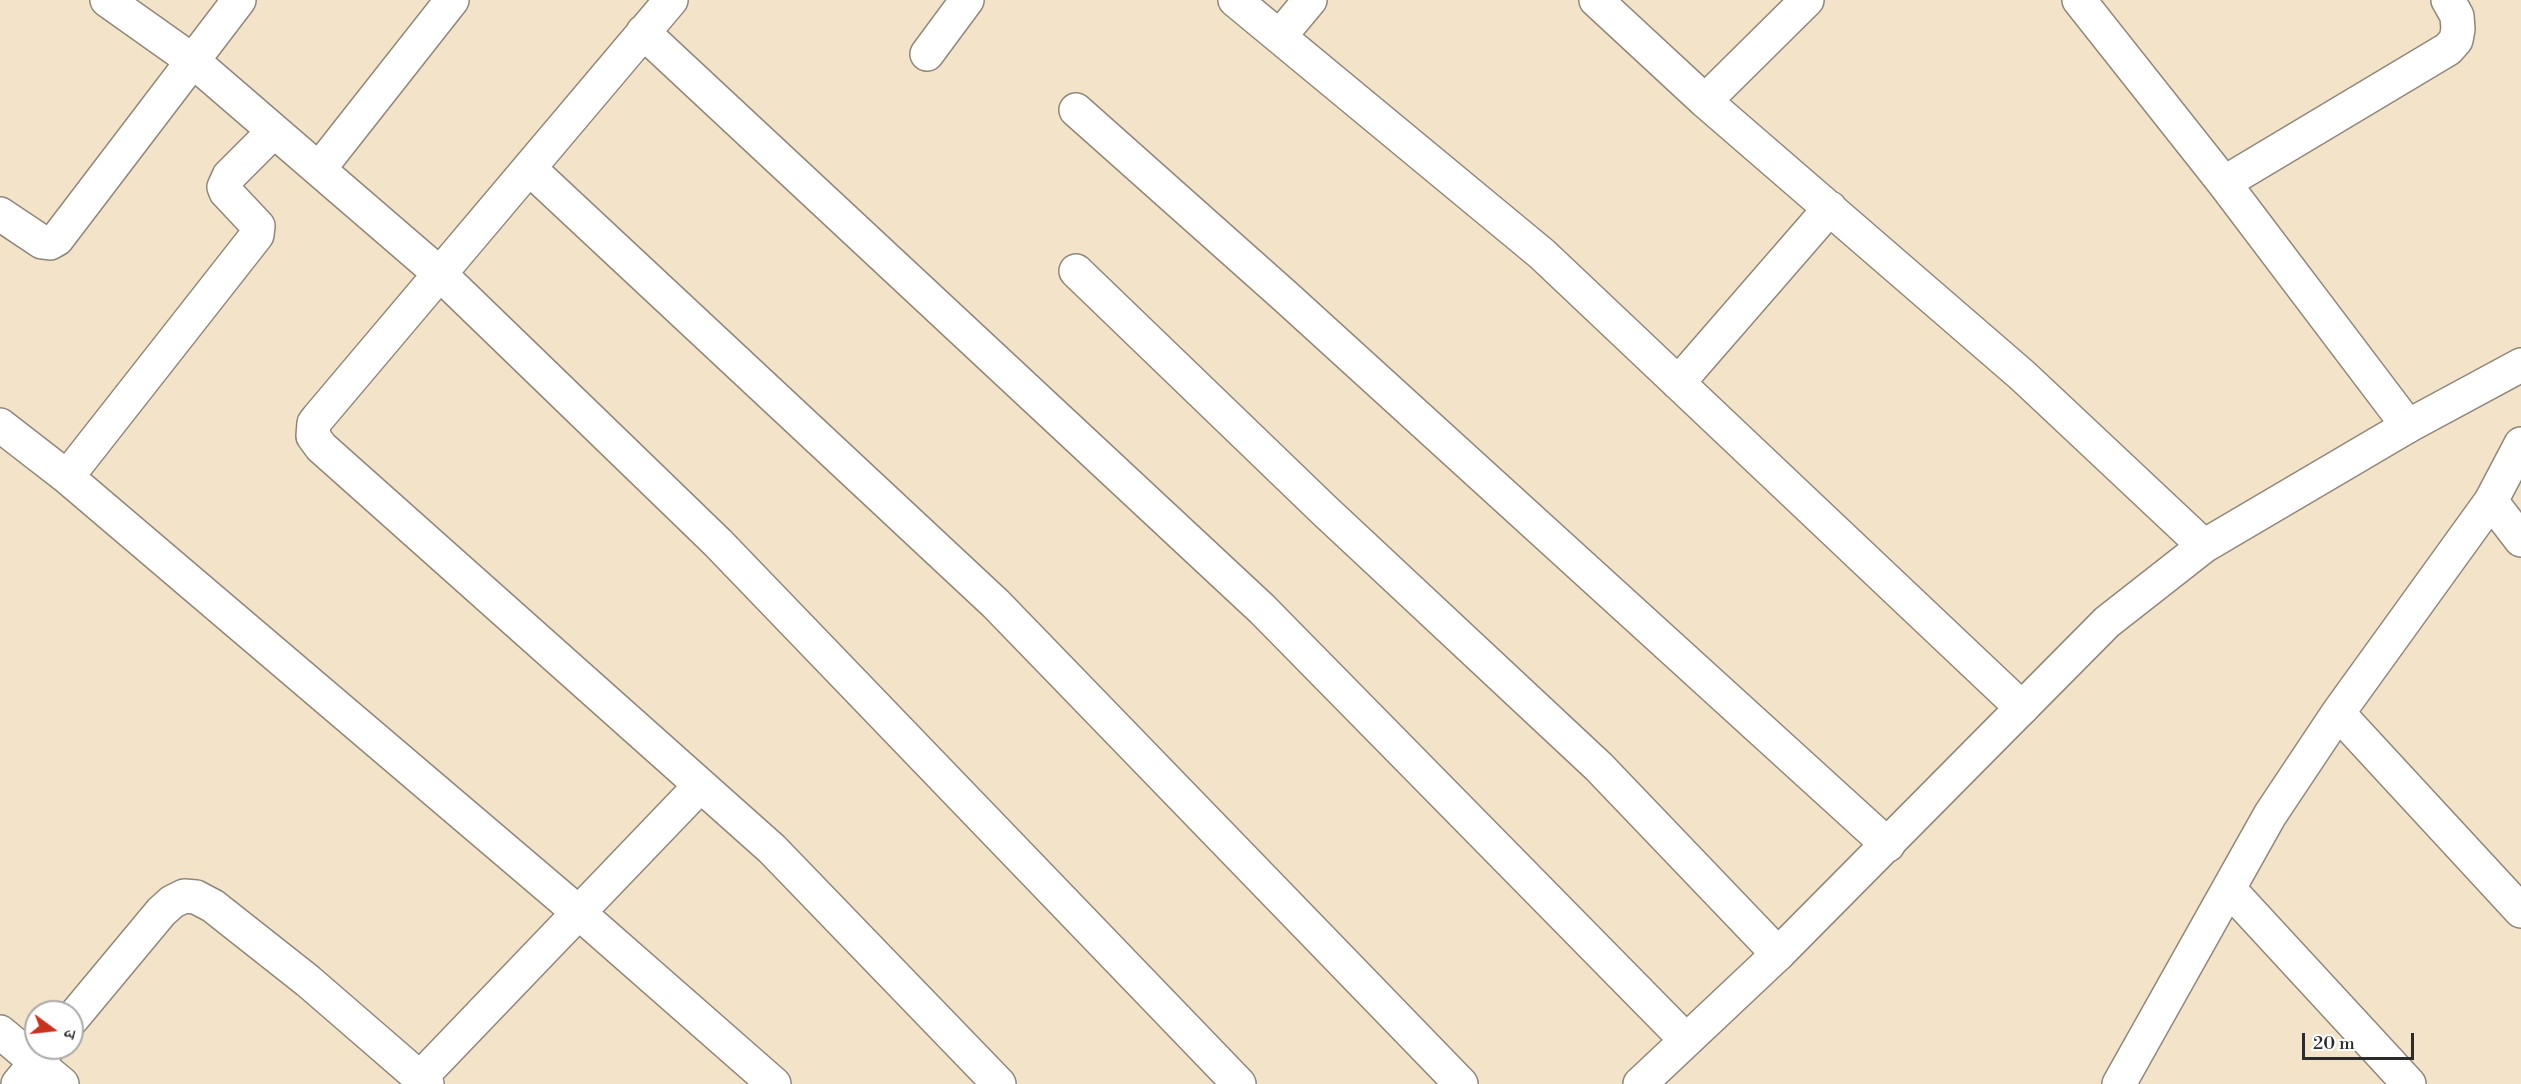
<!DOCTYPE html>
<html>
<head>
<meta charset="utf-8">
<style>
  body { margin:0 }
  #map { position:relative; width:2521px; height:1084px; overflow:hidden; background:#f3e3c9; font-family:"Libre Bodoni","Noto Serif Devanagari",serif }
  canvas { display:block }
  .north { position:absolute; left:24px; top:1000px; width:60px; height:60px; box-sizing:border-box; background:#fff; border:2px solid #aaa; border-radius:50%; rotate:105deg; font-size:16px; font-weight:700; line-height:24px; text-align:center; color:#2b2b2b }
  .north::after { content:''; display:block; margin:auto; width:21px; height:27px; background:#c8321e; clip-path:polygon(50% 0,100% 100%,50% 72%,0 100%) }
  .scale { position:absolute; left:2302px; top:1033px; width:112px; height:27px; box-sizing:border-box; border:3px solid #2b2b2b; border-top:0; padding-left:8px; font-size:18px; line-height:21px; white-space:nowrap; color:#2b2b2b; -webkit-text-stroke:4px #fff; paint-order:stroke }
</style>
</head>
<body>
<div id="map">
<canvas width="2521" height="1084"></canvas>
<div class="north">उ</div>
<div class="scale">20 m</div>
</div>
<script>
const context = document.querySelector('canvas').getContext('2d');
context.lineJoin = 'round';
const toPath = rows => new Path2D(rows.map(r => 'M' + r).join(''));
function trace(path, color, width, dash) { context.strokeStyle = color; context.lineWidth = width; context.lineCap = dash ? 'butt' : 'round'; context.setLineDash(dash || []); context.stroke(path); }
const minor = toPath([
  [107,0,193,61,440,274,718,543,1239,1084],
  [671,0,318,418,314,423,313,436,321,447,772,849,999,1084],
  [1235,0,1542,254,2022,708],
  [1596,0,1705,101,2023,376,2204,546],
  [2079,0,2224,183,2408,426],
  [643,32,1262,609,1686,1040],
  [1280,36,1310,0],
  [927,54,967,0],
  [1705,101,1807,0],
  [1076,110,1286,297,1888,845],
  [529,168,996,604,1461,1084],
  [319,169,452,0],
  [2224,183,2448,49,2456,40,2458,29,2457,16,2448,0],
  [0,214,42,242,50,243,57,239,239,0],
  [1076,271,1324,510,1599,767,1778,954],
  [1678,383,1830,208],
  [0,425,67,477,578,912,774,1084],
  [67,477,257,235,258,226,226,192,224,187,229,176,274,131],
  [2491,501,2521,540],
  [2338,713,2521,911],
  [2229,889,2409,1084],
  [72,1019,161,912,172,902,184,896,196,897,213,906,308,981,427,1084],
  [0,1032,62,1084],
  [420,1078,700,786],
  [18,1084,48,1048],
  [2119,1084,2270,815,2338,713,2491,501,2521,444]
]);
const tertiary = toPath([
  [1640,1084,1778,954,2107,622,2204,546,2408,426,2521,365]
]);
trace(minor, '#8f877a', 36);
trace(tertiary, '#8f877a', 36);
trace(minor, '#fff', 33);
trace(tertiary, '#fff', 33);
</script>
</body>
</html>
